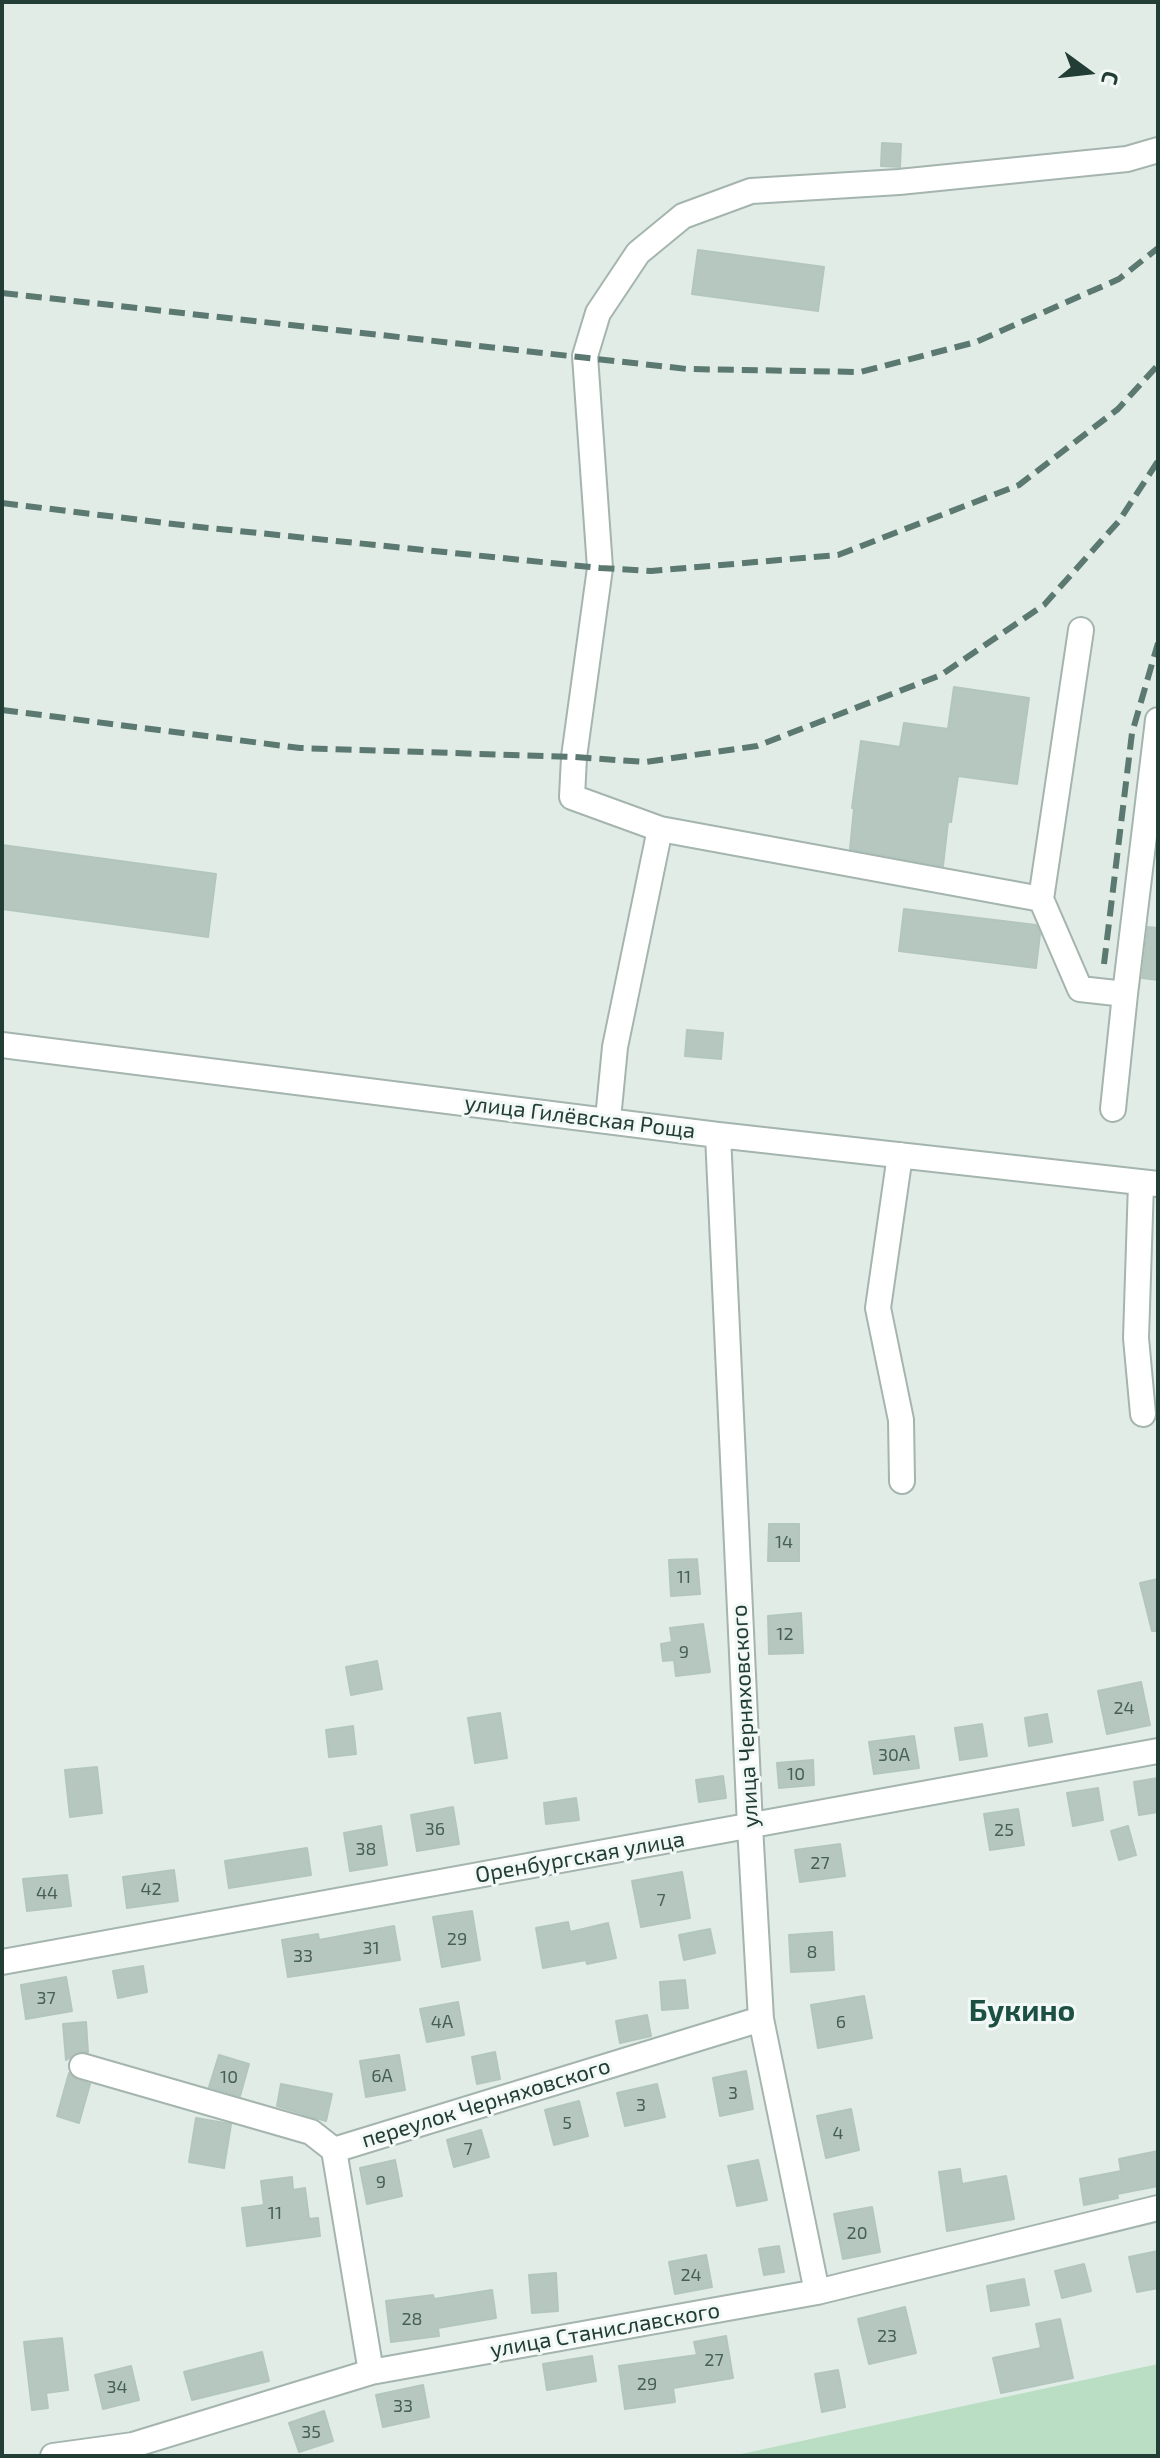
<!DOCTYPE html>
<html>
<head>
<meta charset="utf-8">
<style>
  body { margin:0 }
  #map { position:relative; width:1160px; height:2458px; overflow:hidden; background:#e1ece7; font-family:"Exo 2",sans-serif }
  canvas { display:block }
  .frame { position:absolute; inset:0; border:4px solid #213d35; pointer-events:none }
  .north { position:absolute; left:1048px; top:32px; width:80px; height:80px; -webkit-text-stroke:6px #f1f8f5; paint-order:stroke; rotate:105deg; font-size:22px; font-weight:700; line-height:32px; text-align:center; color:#213d35 }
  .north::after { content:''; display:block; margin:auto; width:28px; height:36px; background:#213d35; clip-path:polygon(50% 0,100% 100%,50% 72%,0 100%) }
</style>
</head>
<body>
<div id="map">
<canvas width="1160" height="2458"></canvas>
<div class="frame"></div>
<div class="north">С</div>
</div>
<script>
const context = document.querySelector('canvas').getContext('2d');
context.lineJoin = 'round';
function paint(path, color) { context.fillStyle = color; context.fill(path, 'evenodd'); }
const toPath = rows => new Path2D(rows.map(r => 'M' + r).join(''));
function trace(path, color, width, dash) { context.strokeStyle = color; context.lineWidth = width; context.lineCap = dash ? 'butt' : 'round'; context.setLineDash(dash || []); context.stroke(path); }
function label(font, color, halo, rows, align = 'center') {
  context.font = font + ' "Exo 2",sans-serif'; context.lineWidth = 6; context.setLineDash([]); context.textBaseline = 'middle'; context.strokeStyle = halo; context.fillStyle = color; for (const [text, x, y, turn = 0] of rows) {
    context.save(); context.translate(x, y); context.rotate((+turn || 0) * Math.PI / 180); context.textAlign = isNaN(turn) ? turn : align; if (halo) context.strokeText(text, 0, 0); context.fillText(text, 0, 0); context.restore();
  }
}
paint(toPath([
  [1158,2364,1158,2456,732,2456]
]), '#b9dec3');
const building = toPath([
  [882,143,901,144,900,167,881,166,882,143],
  [698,250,824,267,818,311,692,294,698,250],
  [954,687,1029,698,1017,784,958,776,951,822,948,822,943,866,850,849,854,808,852,808,861,741,900,747,904,723,948,729,954,687],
  [2,845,216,874,208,937,2,909,2,845],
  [904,909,1036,925,1040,934,1036,968,899,951,904,909],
  [1148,927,1158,928,1158,980,1142,978,1148,927],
  [687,1030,723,1033,721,1059,685,1056,687,1030],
  [769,1524,799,1524,799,1561,768,1561,769,1524],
  [697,1559,700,1594,671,1596,669,1560,697,1559],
  [1158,1579,1158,1631,1152,1631,1140,1583,1158,1579],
  [801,1613,803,1653,769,1654,768,1616,801,1613],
  [703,1624,710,1672,676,1676,674,1660,663,1661,661,1644,672,1642,670,1628,703,1624],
  [377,1661,382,1689,351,1695,346,1667,377,1661],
  [1141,1682,1150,1725,1107,1734,1098,1691,1141,1682],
  [500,1713,507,1758,475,1763,468,1718,500,1713],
  [1047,1714,1052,1742,1029,1746,1025,1718,1047,1714],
  [982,1724,987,1756,960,1760,955,1728,982,1724],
  [353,1726,356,1754,329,1757,326,1730,353,1726],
  [914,1736,919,1768,874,1774,869,1742,914,1736],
  [813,1760,814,1785,779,1788,777,1763,813,1760],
  [97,1767,102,1813,70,1817,65,1770,97,1767],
  [723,1776,726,1798,699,1802,696,1780,723,1776],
  [1158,1778,1158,1812,1139,1815,1134,1782,1158,1778],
  [1098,1788,1103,1820,1073,1826,1067,1793,1098,1788],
  [576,1798,579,1820,546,1824,544,1803,576,1798],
  [453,1807,459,1844,417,1851,411,1815,453,1807],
  [1018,1809,1024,1845,990,1850,984,1814,1018,1809],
  [381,1826,387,1865,350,1871,344,1833,381,1826],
  [1128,1826,1136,1855,1119,1860,1111,1831,1128,1826],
  [840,1844,845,1876,800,1882,795,1850,840,1844],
  [307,1848,311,1875,229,1888,225,1861,307,1848],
  [174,1870,178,1901,127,1908,123,1877,174,1870],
  [682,1872,690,1918,641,1927,632,1881,682,1872],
  [67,1875,71,1906,27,1911,23,1879,67,1875],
  [472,1911,480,1960,442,1967,433,1917,472,1911],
  [568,1922,570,1932,608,1923,616,1958,587,1964,586,1960,543,1968,536,1928,568,1922],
  [394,1926,400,1960,288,1977,282,1940,318,1934,319,1940,394,1926],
  [710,1929,715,1953,684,1960,679,1935,710,1929],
  [832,1932,834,1970,791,1972,789,1935,832,1932],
  [143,1966,147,1992,118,1998,113,1971,143,1966],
  [66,1977,72,2011,26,2019,21,1985,66,1977],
  [685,1980,688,2008,662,2010,660,1982,685,1980],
  [864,1996,872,2038,818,2048,811,2005,864,1996],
  [458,2002,464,2035,427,2042,420,2009,458,2002],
  [647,2015,651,2036,620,2043,616,2021,647,2015],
  [86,2022,88,2052,78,2052,66,2060,63,2024,86,2022],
  [495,2052,500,2079,477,2084,472,2057,495,2052],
  [219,2055,249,2064,240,2096,209,2087,219,2055],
  [399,2055,405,2090,366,2097,360,2061,399,2055],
  [746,2071,753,2109,720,2116,713,2078,746,2071],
  [69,2073,77,2080,90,2084,79,2123,57,2116,69,2073],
  [281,2084,332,2094,326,2121,277,2106,281,2084],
  [657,2084,665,2117,625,2126,617,2093,657,2084],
  [579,2101,588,2136,554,2145,545,2110,579,2101],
  [851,2109,859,2150,826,2158,817,2116,851,2109],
  [196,2118,231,2124,224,2168,189,2162,196,2118],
  [481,2130,489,2157,454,2167,447,2140,481,2130],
  [1158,2151,1158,2186,1117,2194,1118,2198,1084,2205,1080,2179,1121,2171,1119,2159,1158,2151],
  [395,2160,402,2196,367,2204,360,2168,395,2160],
  [758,2160,767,2200,737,2206,728,2166,758,2160],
  [960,2169,962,2184,1006,2176,1014,2219,947,2231,939,2172,960,2169],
  [292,2177,293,2190,305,2188,309,2219,318,2218,320,2236,247,2246,242,2208,264,2205,261,2181,292,2177],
  [872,2207,880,2252,843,2259,834,2214,872,2207],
  [779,2246,784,2272,764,2275,759,2249,779,2246],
  [1158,2251,1158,2288,1137,2292,1129,2257,1158,2251],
  [706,2255,712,2287,675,2294,669,2262,706,2255],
  [1084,2264,1091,2291,1062,2298,1055,2271,1084,2264],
  [556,2273,558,2311,532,2313,529,2275,556,2273],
  [1024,2279,1029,2305,991,2311,987,2286,1024,2279],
  [492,2290,496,2318,438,2328,439,2336,391,2342,386,2301,433,2295,434,2299,492,2290],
  [905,2307,916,2353,869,2364,858,2319,905,2307],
  [1060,2319,1073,2378,1001,2393,993,2358,1041,2348,1036,2324,1060,2319],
  [726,2336,733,2378,673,2388,675,2402,625,2409,619,2366,697,2355,694,2342,726,2336],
  [62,2338,68,2390,46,2393,48,2408,32,2410,24,2342,62,2338],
  [262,2352,269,2381,192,2400,184,2372,262,2352],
  [592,2356,596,2381,547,2390,543,2364,592,2356],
  [131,2366,139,2400,103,2409,95,2375,131,2366],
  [838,2370,845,2407,822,2412,815,2374,838,2370],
  [423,2385,429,2417,383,2427,376,2395,423,2385],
  [324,2411,333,2441,299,2452,289,2423,324,2411]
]);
paint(building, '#b6c7c0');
trace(building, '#b3c6be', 2);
const minor = toPath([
  [660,829,1041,899,1081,630],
  [1041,899,1080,989,1125,994,1158,720],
  [2,1045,718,1135,1158,1184],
  [1113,1109,1125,994],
  [608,1119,615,1047,660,829,572,797,574,757,600,568,585,356,598,313,638,253,683,216,751,191,899,182,1127,159,1158,150],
  [718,1135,750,1826,761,2019,817,2292],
  [900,1155,878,1308,901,1420,902,1481],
  [1141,1183,1136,1338,1143,1414],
  [2,1962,1158,1751],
  [82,2066,311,2132,334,2150],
  [371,2372,334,2150,761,2019],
  [53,2456,133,2445,371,2372,817,2292,1158,2208]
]);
trace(minor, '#a4b4ae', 28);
trace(minor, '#fff', 24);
trace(toPath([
  [2,293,687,369,860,372,976,342,1119,279,1158,248],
  [2,503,190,526,600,568,651,571,838,555,1019,485,1118,409,1158,365],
  [2,710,300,748,574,757,645,762,757,746,941,675,1044,605,1119,521,1158,461],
  [1104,964,1132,733,1158,643]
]), '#5b7971', 6, [16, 8]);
label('18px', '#466058', null, [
  ["14",784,1542],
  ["11",684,1577],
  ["12",785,1634],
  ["9",684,1652],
  ["24",1124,1708],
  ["30А",894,1755],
  ["10",796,1774],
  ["36",435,1829],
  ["25",1004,1830],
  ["38",366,1849],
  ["27",820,1863],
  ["42",151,1889],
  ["44",47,1893],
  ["7",661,1900],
  ["29",457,1939],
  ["31",371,1948],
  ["8",812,1952],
  ["33",303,1956],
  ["37",46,1998],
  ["4А",442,2022],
  ["6",841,2022],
  ["6А",382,2076],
  ["10",229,2077],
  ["3",733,2093],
  ["3",641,2105],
  ["5",567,2123],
  ["4",838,2133],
  ["7",468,2149],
  ["9",381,2182],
  ["11",275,2213],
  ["20",857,2233],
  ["24",691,2275],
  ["28",412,2319],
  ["23",887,2336],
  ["27",714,2360],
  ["29",647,2384],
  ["34",117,2387],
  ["33",403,2406],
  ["35",311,2432]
]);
label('22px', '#213d35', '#f1f8f5', [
  ["улица Гилёвская Роща",580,1117,7],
  ["улица Черняховского",745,1716,-93],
  ["Оренбургская улица",580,1857,-10],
  ["переулок Черняховского",486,2103,-17],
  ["улица Станиславского",605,2330,-10]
]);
label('bold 30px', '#1c5043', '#f1f8f5', [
  ["Букино",1022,2011]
]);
</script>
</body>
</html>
